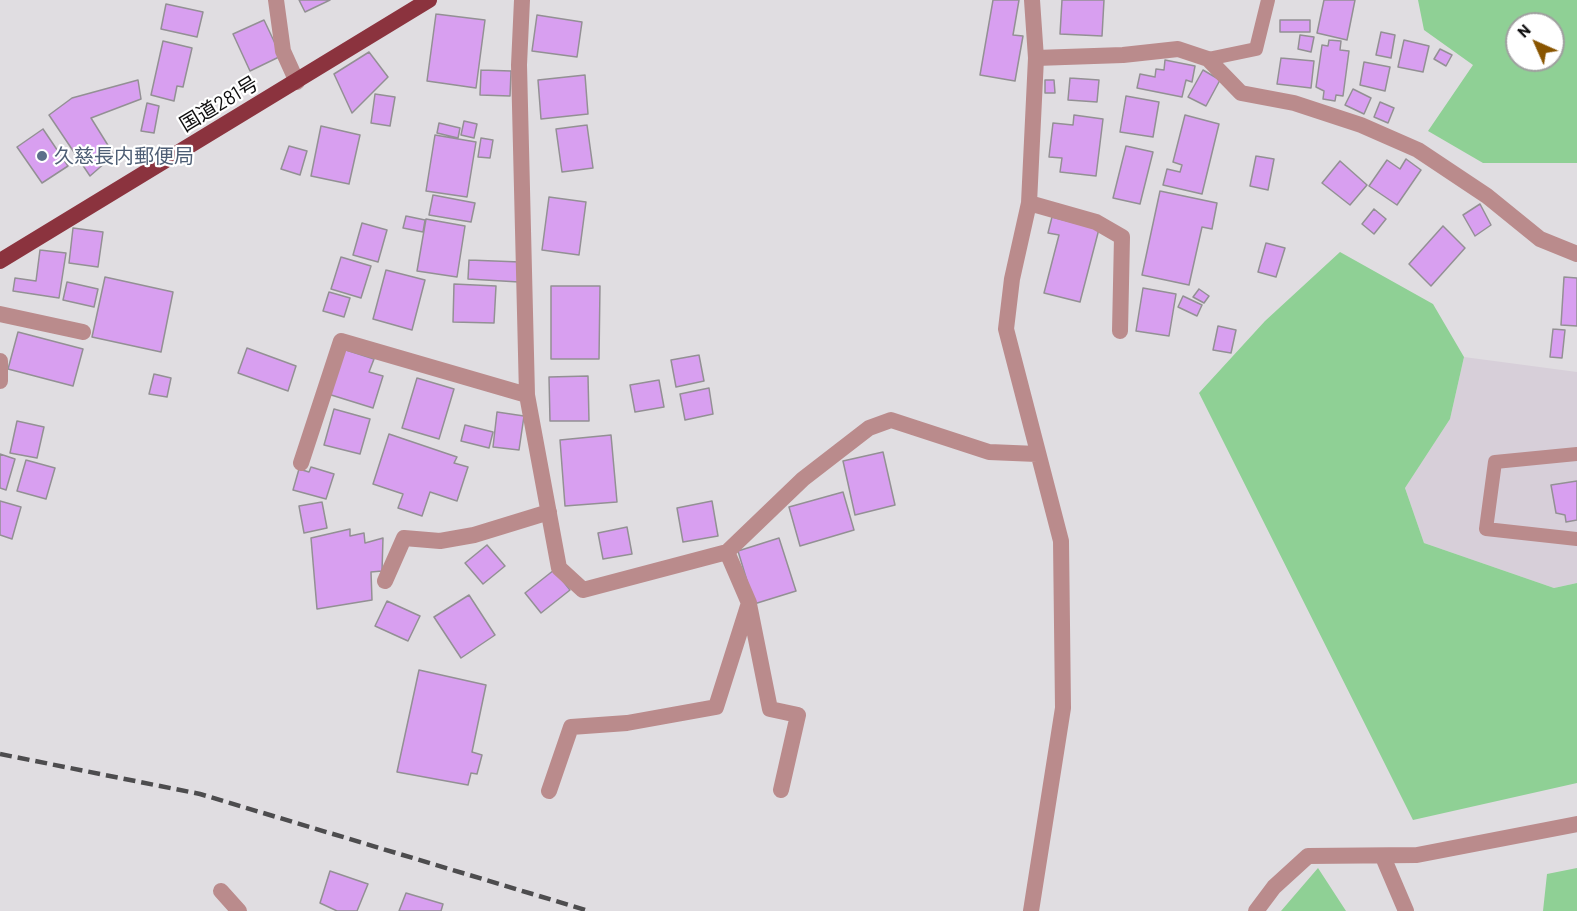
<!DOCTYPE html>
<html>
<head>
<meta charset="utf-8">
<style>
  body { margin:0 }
  #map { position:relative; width:1577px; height:911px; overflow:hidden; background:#e0dde1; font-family:Barlow,sans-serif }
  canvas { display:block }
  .north { position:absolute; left:1505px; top:12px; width:60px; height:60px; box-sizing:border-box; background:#fff; border:2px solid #9f9f9f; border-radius:50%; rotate:315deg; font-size:16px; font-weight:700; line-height:24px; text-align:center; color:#0f0e0f }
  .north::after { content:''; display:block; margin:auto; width:21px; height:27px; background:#895500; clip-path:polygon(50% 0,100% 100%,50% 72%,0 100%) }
</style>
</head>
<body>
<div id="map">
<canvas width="1577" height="911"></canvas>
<div class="north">N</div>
</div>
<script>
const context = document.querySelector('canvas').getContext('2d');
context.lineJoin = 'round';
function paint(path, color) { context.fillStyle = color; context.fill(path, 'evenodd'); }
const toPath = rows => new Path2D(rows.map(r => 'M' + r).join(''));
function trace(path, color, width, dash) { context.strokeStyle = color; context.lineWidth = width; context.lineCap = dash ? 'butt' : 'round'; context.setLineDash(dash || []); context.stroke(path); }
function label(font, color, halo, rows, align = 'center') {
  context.font = font + ' Barlow,"Noto Sans JP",sans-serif'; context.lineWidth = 4.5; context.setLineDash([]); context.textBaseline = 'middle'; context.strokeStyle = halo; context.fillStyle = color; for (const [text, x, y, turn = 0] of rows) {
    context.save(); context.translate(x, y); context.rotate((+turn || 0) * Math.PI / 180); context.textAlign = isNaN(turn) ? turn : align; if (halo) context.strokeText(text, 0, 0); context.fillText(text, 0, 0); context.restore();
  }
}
paint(toPath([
  [1464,357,1577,372,1577,583,1554,588,1424,543,1405,488,1450,419]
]), '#d7cfd9');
paint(toPath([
  [1418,0,1577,0,1577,163,1483,163,1428,131,1473,65,1424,30],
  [1517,24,1553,24,1553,60,1517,60],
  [1340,252,1433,304,1464,357,1450,419,1405,488,1424,543,1554,588,1577,583,1577,783,1413,820,1199,393,1265,321],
  [1318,868,1346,911,1281,911],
  [1577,868,1577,911,1543,911,1547,874]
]), '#8fd095');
const building = toPath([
  [299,0,330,0,305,12,299,0],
  [993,0,1019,0,1013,35,1023,36,1015,81,980,75,993,0],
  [1062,0,1104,0,1102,36,1060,34,1062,0],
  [1324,0,1355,0,1347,40,1317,33,1324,0],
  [166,4,203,12,197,37,161,29,166,4],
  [436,14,485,20,476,88,427,81,436,14],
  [537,15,582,22,577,57,532,51,537,15],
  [264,20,281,56,250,71,233,34,264,20],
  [1280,20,1310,20,1310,32,1280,32,1280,20],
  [1381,32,1395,35,1391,58,1376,55,1381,32],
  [1300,35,1314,37,1311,52,1298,49,1300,35],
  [1329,40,1341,41,1340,50,1349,51,1343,96,1336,95,1335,101,1323,99,1324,91,1316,87,1322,45,1328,46,1329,40],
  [1404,40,1429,46,1423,72,1398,67,1404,40],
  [163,41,192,48,183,87,177,86,174,101,151,95,163,41],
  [1440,49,1452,55,1446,66,1434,59,1440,49],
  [369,52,388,77,352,113,334,74,369,52],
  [1281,58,1314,61,1311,88,1277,84,1281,58],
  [1165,60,1195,66,1192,82,1186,80,1182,97,1137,88,1140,74,1155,77,1156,69,1164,70,1165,60],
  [1364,62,1390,67,1385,91,1360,85,1364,62],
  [481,70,511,71,510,96,480,95,481,70],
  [1203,70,1220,80,1206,106,1188,97,1203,70],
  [585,75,588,114,541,119,538,80,585,75],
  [1070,78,1099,80,1097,102,1068,100,1070,78],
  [138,80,141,99,91,118,114,155,90,176,49,115,72,98,138,80],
  [1045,80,1054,80,1055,93,1045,93,1045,80],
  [1353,89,1371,98,1364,114,1345,105,1353,89],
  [375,94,395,97,390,126,371,123,375,94],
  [1126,96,1159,102,1153,137,1120,132,1126,96],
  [1380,102,1394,108,1388,123,1374,117,1380,102],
  [147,103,159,106,154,133,141,131,147,103],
  [1074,115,1103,119,1096,176,1060,172,1062,158,1049,157,1053,123,1073,125,1074,115],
  [1185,115,1219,124,1202,194,1163,185,1167,169,1180,172,1182,165,1173,162,1185,115],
  [464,121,477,124,474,138,461,135,464,121],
  [439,123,460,128,458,138,437,133,439,123],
  [587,125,593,168,562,172,556,129,587,125],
  [321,126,360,135,349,184,311,176,321,126],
  [43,129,68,166,42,183,17,147,43,129],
  [435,135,476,142,467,197,426,191,435,135],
  [481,138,493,140,490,158,478,157,481,138],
  [289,146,307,151,300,175,281,169,289,146],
  [1126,146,1153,152,1140,204,1113,198,1126,146],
  [1256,156,1274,159,1268,190,1250,186,1256,156],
  [1406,159,1421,170,1397,205,1369,186,1387,160,1400,169,1406,159],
  [1340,161,1367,185,1350,205,1322,183,1340,161],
  [1160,191,1217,203,1212,229,1202,227,1189,285,1142,275,1160,191],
  [433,195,475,203,471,222,429,215,433,195],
  [549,197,586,202,579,255,542,250,549,197],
  [1480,204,1491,225,1475,236,1463,215,1480,204],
  [1374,209,1386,219,1374,234,1362,224,1374,209],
  [406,216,425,220,423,232,403,228,406,216],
  [1052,217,1099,229,1080,302,1044,293,1059,235,1048,233,1052,217],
  [426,219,465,226,457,277,417,271,426,219],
  [362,223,387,230,378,262,353,255,362,223],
  [1443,226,1465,248,1431,286,1409,264,1443,226],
  [73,228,103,232,98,267,69,263,73,228],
  [1266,243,1285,248,1276,277,1258,272,1266,243],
  [40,250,66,253,59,298,13,291,15,278,36,281,40,250],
  [341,257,371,266,361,298,331,289,341,257],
  [469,260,520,262,519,282,468,279,469,260],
  [386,270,425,280,412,330,373,319,386,270],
  [105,277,173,292,161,352,92,337,105,277],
  [1564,277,1577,278,1577,326,1561,325,1564,277],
  [67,282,98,289,94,307,63,300,67,282],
  [454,284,496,286,494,323,453,322,454,284],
  [551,286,600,286,599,359,551,359,551,286],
  [1143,288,1176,294,1169,336,1136,331,1143,288],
  [1199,289,1209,296,1204,303,1193,297,1199,289],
  [329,292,350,298,344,317,323,311,329,292],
  [1183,296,1202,305,1197,316,1178,307,1183,296],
  [1218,326,1236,330,1231,353,1213,350,1218,326],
  [1553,329,1565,330,1562,358,1550,357,1553,329],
  [18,332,83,349,73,386,8,369,18,332],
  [247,348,296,366,288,391,238,373,247,348],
  [343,349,374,359,369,372,383,376,373,408,328,394,343,349],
  [699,355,704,381,676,387,671,360,699,355],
  [154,374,171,378,167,397,149,394,154,374],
  [588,376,589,421,550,421,549,377,588,376],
  [417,378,454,389,439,439,402,428,417,378],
  [659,380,664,407,635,412,630,385,659,380],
  [709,388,713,414,685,420,680,394,709,388],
  [334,409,370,419,360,454,324,445,334,409],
  [497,412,524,416,519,450,493,447,497,412],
  [17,421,44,427,37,458,10,453,17,421],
  [465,425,493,432,489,448,461,441,465,425],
  [389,434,457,457,454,463,468,467,457,501,430,492,422,516,398,508,403,494,373,484,389,434],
  [611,435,617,502,565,506,560,440,611,435],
  [883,452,895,505,855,515,843,461,883,452],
  [0,454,15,459,6,490,0,488,0,454],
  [26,460,55,468,46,499,17,491,26,460],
  [311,467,334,474,326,499,293,490,299,469,309,472,311,467],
  [1577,481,1577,520,1566,522,1565,515,1556,513,1551,485,1577,481],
  [843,492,854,530,800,546,789,507,843,492],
  [0,501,21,507,12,539,0,535,0,501],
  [712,501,718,536,683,542,677,508,712,501],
  [322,502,327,528,304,533,299,506,322,502],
  [627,527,632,554,603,559,598,533,627,527],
  [350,529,350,536,364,533,365,543,383,538,382,571,371,572,372,600,317,609,311,538,350,529],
  [779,538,796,591,754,604,738,551,779,538],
  [487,545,505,566,483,584,465,563,487,545],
  [554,570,570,590,541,613,525,593,554,570],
  [469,595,495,635,461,658,434,617,469,595],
  [387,601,420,616,408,641,375,626,387,601],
  [419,670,486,685,472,752,482,755,477,774,471,773,468,785,397,772,419,670],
  [330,871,368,884,357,911,337,911,320,903,330,871],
  [406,893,443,904,441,911,399,911,406,893]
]);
paint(building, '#d89ff0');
trace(building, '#939094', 1.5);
trace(toPath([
  [1208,59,1256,49,1268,0],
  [1577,454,1495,462,1486,529,1577,539]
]), '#ba8b8c', 14);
trace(toPath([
  [522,0,519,65,527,395,559,568,583,590,727,552,803,479,869,428,891,420,989,452,1037,454],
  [1036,58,1123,55,1178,49,1208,59,1241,93,1294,103,1361,125,1418,150,1487,196,1540,239,1577,254],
  [1029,203,1096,222,1122,237,1120,331],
  [0,314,83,332],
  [0,361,0,381],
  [301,463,341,341,527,395],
  [385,581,404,538,440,541,474,535,549,512],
  [749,604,770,709,798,715,781,790],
  [549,791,571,727,627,723,716,707,749,603,727,552],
  [1383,857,1406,911],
  [221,891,239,911],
  [1031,911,1063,708,1061,541,1006,329,1012,279,1029,203,1036,58,1032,0],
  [1256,911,1274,887,1308,856,1417,855,1577,824]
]), '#ba8b8c', 16);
trace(toPath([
  [276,0,283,51,297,82]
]), '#ba8b8c', 16);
trace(toPath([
  [0,261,429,0]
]), '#8b333e', 16);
trace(toPath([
  [0,754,200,794,589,911]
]), '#4d4c4e', 4.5, [12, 6]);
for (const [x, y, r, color] of [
  [42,156,6,"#5c6f8a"]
]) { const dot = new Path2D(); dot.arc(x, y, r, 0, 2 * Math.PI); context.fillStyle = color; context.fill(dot); trace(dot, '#fff', 2); }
label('20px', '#0f0e0f', '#fff', [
  ["国道281号",219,104,-31]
]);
label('20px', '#4e5e75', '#fff', [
  ["久慈長内郵便局",54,156]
], 'left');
</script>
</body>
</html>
